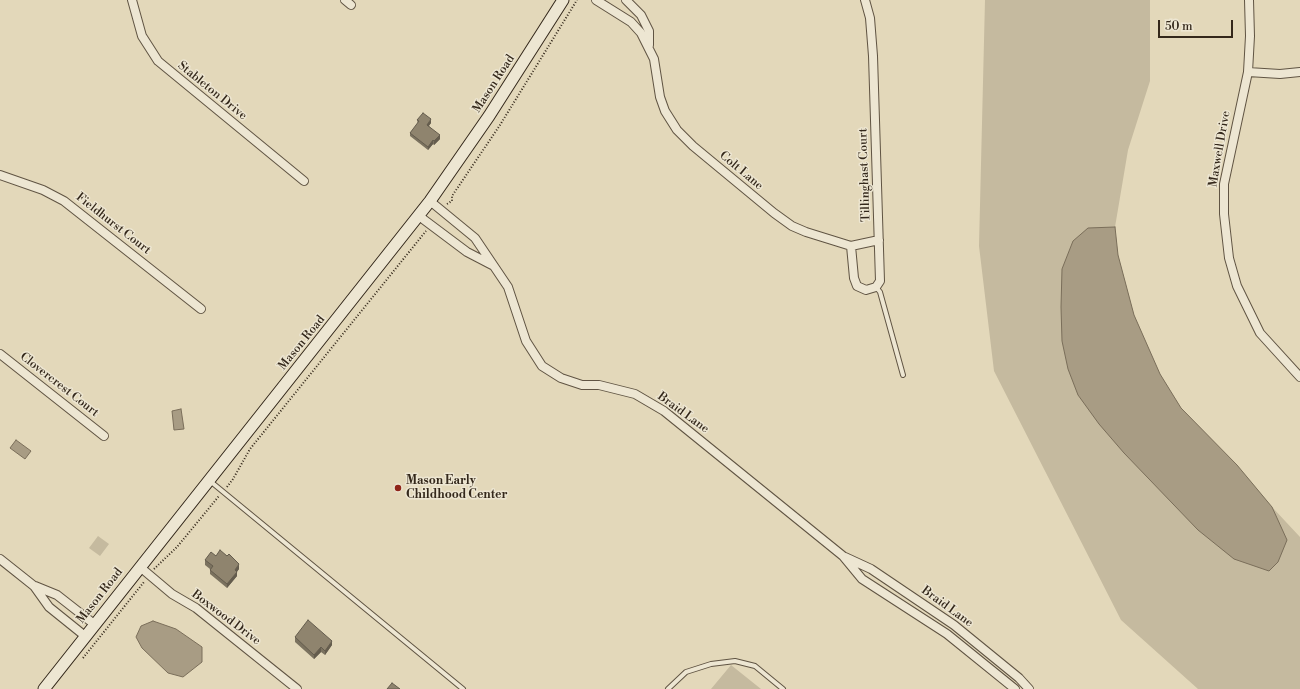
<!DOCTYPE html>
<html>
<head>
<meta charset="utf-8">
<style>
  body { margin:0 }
  #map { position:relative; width:1300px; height:689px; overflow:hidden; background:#e3d8ba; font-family:"Libre Bodoni",serif }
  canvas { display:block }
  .scale { position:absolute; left:1158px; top:20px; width:75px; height:18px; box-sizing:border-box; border:2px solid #34281b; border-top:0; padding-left:5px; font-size:12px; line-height:14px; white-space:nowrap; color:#34281b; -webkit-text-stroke:3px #ede6d2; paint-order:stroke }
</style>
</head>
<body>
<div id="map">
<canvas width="1300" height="689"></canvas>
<div class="scale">50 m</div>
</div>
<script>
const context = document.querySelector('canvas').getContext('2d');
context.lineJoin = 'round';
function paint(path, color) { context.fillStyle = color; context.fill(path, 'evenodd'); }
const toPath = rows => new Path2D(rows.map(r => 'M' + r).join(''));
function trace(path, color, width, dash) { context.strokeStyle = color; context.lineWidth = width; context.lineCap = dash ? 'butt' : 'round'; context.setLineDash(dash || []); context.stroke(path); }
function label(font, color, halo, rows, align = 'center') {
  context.font = font + ' "Libre Bodoni",serif'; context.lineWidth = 3; context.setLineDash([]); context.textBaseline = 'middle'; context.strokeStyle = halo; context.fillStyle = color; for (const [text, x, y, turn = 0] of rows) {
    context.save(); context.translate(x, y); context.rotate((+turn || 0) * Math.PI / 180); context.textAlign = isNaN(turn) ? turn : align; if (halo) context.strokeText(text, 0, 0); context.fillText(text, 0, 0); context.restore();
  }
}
paint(toPath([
  [985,0,1150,0,1150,81,1128,150,1115,227,1118,255,1134,315,1160,374,1181,408,1237,465,1272,507,1300,537,1300,689,1198,689,1121,620,994,371,979,246],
  [98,536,109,544,100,556,89,548],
  [731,665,761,689,711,689]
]), '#c5ba9f');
const water = toPath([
  [1115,227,1118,255,1134,315,1160,374,1181,408,1237,465,1272,507,1287,540,1278,562,1269,571,1234,559,1198,530,1124,453,1099,424,1078,395,1068,369,1062,341,1061,307,1062,269,1073,241,1088,228,1115,227],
  [181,409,184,429,174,430,172,411,181,409],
  [16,440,31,451,25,459,10,448,16,440],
  [153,621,176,629,202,647,202,662,183,677,168,673,142,648,136,637,141,626,153,621]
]);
paint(water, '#a89c84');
trace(water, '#7a6e5a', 1);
const lane = toPath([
  [876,287,880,292,903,375],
  [210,481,463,689],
  [668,689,686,672,711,664,735,661,755,666,783,689]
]);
const street = toPath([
  [132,0,142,36,158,61,304,181],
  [345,0,351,5],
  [596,0,631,22,641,33,654,59,660,97,665,111,677,130,693,146,774,213,792,226,806,232,851,246,879,240],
  [626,0,641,15,649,31,649,45],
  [1249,0,1250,36,1248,72,1224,184,1224,214,1229,258,1237,286,1260,333,1300,377],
  [1248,72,1280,74,1300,72],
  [0,175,43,190,64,201,201,309],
  [430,201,475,238,508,287,526,341,542,366,561,378,582,385,599,385,635,394,664,411,843,556,862,579,947,634,1015,689],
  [419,216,467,252,492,265],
  [851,246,854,278,857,286,866,290,876,287,880,281,873,56,870,18,865,0],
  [0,354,104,436],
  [845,557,871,569,954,625,1019,678,1029,689],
  [0,559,34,586,49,607,85,636],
  [140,567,172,594,196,608,297,689],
  [35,586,57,595,94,624]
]);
const secondary = toPath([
  [44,689,430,201,489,116,563,0]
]);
trace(lane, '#605443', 6);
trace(street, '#605443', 10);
trace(secondary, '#34281b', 13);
trace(toPath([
  [447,204,452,201,452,196,500,125,577,0],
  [227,487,233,479,250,449,426,231],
  [154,569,177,547,219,496],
  [83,658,144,582]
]), '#34281b', 2, [1, 2]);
trace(lane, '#ede6d2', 4);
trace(street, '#ede6d2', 8);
trace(secondary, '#ede6d2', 11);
paint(toPath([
  [417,120,431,123,429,126,440,139,434,145,433,144,428,150,410,136,410,133,418,124],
  [216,556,239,569,237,572,237,576,227,588,210,574,210,569,205,565,205,560],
  [295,637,332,645,325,655,321,652,314,659,295,642]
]), '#7b725f');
paint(toPath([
  [431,119,431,123,427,128,427,125],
  [440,135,440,139,434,145,434,141],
  [433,140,433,144,428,150,428,147],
  [239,564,239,569,235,574,235,570],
  [237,572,237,576,227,588,227,584],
  [332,641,332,645,325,655,325,651],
  [321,647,321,652,314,659,314,655]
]), '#645c4d');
const building = toPath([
  [423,113,431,119,427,125,440,135,434,141,433,140,428,147,410,133,419,121,417,120,423,113],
  [220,550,227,556,229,554,239,564,235,570,237,572,227,584,210,570,213,566,205,560,211,552,216,556,220,550],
  [308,620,332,641,325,651,321,647,314,655,295,637,308,620],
  [392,683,400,689,387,689,392,683]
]);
paint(building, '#8f846e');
trace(building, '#645c4d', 1);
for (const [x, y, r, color] of [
  [398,488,4,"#8f2418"]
]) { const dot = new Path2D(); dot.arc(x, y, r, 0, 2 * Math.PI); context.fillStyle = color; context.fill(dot); trace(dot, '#ede6d2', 1.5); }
label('12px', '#34281b', '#ede6d2', [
  ["Mason Road",494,84,-57],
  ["Stableton Drive",212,91,39],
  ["Maxwell Drive",1220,149,-80],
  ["Colt Lane",741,171,40],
  ["Tillinghast Court",865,175,-92],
  ["Fieldhurst Court",113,224,38],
  ["Mason Road",302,343,-51],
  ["Clovercrest Court",59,385,38],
  ["Braid Lane",683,413,36],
  ["Mason Road",100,596,-52],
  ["Braid Lane",947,607,36],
  ["Boxwood Drive",226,618,37]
]);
label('bold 12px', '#34281b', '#ede6d2', [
  ["Mason Early",406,481],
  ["Childhood Center",406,495]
], 'left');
</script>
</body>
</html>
